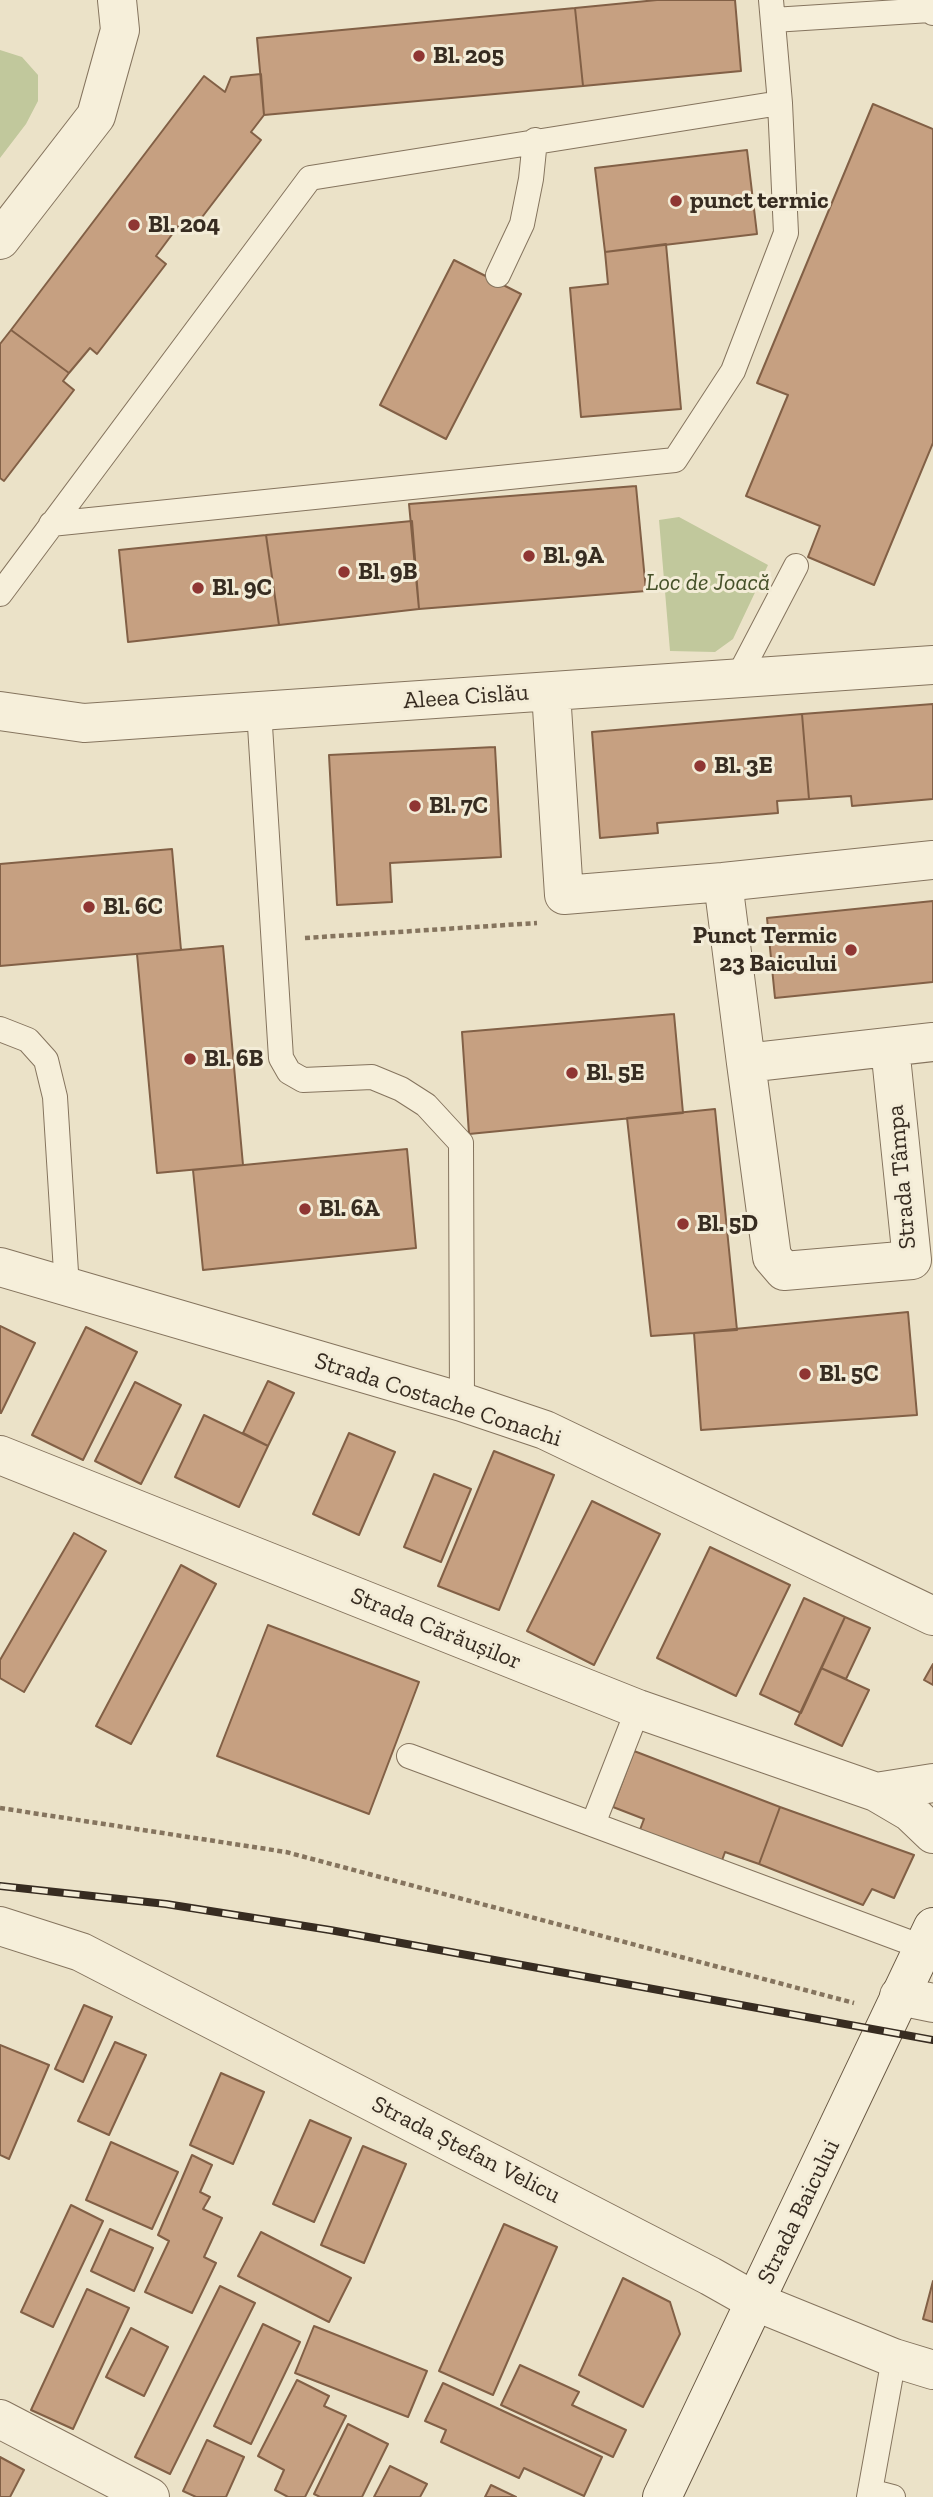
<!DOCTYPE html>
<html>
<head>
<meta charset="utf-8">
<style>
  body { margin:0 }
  canvas { display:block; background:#ebe2c8 }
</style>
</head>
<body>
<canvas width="933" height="2497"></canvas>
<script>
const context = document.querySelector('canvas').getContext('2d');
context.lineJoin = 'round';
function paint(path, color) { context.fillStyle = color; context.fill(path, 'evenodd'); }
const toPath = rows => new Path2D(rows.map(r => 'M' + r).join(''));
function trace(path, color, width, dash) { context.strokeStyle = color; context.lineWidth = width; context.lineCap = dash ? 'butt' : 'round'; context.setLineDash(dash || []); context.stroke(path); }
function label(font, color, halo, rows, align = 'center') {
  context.font = font + ' "Zilla Slab",serif'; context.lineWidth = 6; context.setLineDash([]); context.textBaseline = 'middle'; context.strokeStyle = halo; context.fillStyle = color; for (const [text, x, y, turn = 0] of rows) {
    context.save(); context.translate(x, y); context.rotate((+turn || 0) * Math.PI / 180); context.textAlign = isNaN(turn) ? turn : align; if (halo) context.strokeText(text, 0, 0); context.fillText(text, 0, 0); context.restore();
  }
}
paint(toPath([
  [0,50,22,57,38,75,38,101,26,124,0,158],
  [679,517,768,565,733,639,715,652,670,651,659,520]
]), '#c1c89c');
const building = toPath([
  [657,0,735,0,741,71,583,86,575,8,657,0],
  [575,8,583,86,264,115,257,38,575,8],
  [261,74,264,115,251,132,261,140,193,229,182,221,156,256,166,264,97,354,90,348,69,373,11,330,204,76,225,92,231,77,261,74],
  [873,104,933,129,933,443,874,585,808,557,820,526,746,496,788,395,757,383,873,104],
  [747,150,757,234,605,252,595,168,747,150],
  [666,244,681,409,581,417,570,288,608,284,605,252,666,244],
  [454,260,521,294,446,439,380,405,454,260],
  [11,330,69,373,63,381,74,390,4,481,0,478,0,344,11,330],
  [636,486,646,591,419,609,409,504,636,486],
  [412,521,419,609,279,625,266,535,412,521],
  [266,535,279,625,128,642,119,550,266,535],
  [933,704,933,799,852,806,851,796,809,799,802,714,933,704],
  [802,714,809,799,777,801,778,813,657,823,658,833,600,838,592,732,802,714],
  [495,747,501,857,390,863,392,902,337,905,329,755,495,747],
  [172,849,181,950,0,966,0,864,172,849],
  [933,901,933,982,775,998,767,918,933,901],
  [223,946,243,1165,157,1173,137,954,223,946],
  [674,1014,683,1113,469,1134,462,1032,674,1014],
  [715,1109,737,1330,651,1336,627,1118,715,1109],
  [407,1149,416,1248,203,1270,193,1170,407,1149],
  [908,1312,917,1415,701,1430,694,1333,908,1312],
  [0,1326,35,1343,1,1413,0,1413,0,1326],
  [86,1327,137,1352,83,1460,32,1435,86,1327],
  [268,1381,294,1393,268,1446,243,1433,268,1381],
  [135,1382,181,1405,141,1484,95,1461,135,1382],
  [204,1415,268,1446,239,1507,175,1477,204,1415],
  [349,1433,395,1452,359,1535,313,1514,349,1433],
  [494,1451,554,1475,499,1610,438,1586,494,1451],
  [434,1474,471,1489,441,1562,404,1547,434,1474],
  [592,1501,660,1534,594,1665,527,1631,592,1501],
  [74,1533,106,1551,24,1692,0,1678,0,1660,74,1533],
  [710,1547,790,1585,736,1696,657,1658,710,1547],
  [181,1565,216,1584,131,1744,96,1726,181,1565],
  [804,1598,845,1617,801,1713,760,1694,804,1598],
  [845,1617,870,1628,846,1679,821,1668,845,1617],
  [268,1625,419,1682,369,1814,217,1756,268,1625],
  [933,1664,933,1685,924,1680,933,1664],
  [821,1668,869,1690,842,1746,795,1724,821,1668],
  [634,1751,780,1807,759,1864,725,1852,720,1866,638,1835,644,1819,613,1807,634,1751],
  [780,1807,914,1855,894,1898,872,1889,863,1905,759,1864,780,1807],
  [84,2005,112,2017,83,2082,55,2069,84,2005],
  [115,2042,146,2055,109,2135,78,2121,115,2042],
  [0,2045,49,2065,9,2159,0,2155,0,2045],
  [221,2073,264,2092,233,2164,190,2145,221,2073],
  [310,2120,351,2138,314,2222,273,2204,310,2120],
  [111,2142,178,2172,152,2229,86,2200,111,2142],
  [363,2146,406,2164,364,2263,321,2245,363,2146],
  [192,2155,212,2165,200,2192,210,2197,203,2209,222,2218,204,2257,216,2263,192,2313,145,2292,169,2241,158,2235,192,2155],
  [71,2205,103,2221,53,2327,21,2312,71,2205],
  [504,2224,557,2247,493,2395,439,2371,504,2224],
  [110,2229,153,2248,134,2291,91,2271,110,2229],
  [261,2232,351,2278,329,2322,238,2276,261,2232],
  [623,2278,670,2302,680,2334,643,2407,579,2375,623,2278],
  [933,2281,933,2322,923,2319,933,2281],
  [220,2286,255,2303,170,2474,135,2457,220,2286],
  [87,2289,129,2308,73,2429,31,2410,87,2289],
  [263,2324,300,2342,251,2444,214,2426,263,2324],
  [314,2326,427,2371,408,2417,295,2373,314,2326],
  [131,2328,168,2347,144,2396,106,2377,131,2328],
  [520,2365,579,2392,572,2405,626,2430,613,2457,501,2405,520,2365],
  [297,2380,329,2396,324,2406,346,2416,305,2497,288,2497,275,2490,284,2470,258,2456,297,2380],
  [443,2383,602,2457,584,2496,524,2468,519,2478,441,2442,446,2430,425,2421,443,2383],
  [348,2424,388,2444,362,2497,320,2497,314,2494,348,2424],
  [207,2440,244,2457,226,2497,196,2497,183,2491,207,2440],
  [0,2457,24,2470,10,2497,0,2497,0,2457],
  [390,2466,427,2484,420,2497,374,2497,390,2466],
  [491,2485,516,2497,485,2497,491,2485]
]);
paint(building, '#c6a081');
trace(building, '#826046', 2);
const service = toPath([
  [773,20,930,10,933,13],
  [498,275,522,224,531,179,535,140],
  [51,524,675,460,733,371,786,233,780,103],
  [0,594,310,178,780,103,771,0],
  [737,679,796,566],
  [259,710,281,1058,289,1072,303,1080,372,1077,401,1089,426,1105,461,1143,462,1402],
  [0,1029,28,1040,46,1060,55,1097,67,1288],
  [409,1756,922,1947],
  [593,1824,638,1709],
  [870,2491,893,2497],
  [869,2497,894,2358]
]);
const minor = toPath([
  [551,692,564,895,723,882],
  [0,711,84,723,933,665],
  [890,1047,912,1260,784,1271,772,1257,746,1063,933,1042],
  [746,1063,723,882,933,860],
  [0,1926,81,1952,710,2276,756,2302,894,2358,933,2370],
  [899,1996,933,2003],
  [0,2419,150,2497]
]);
const tertiary = toPath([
  [0,240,96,116,120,30,117,0],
  [0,1267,462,1402,545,1430,933,1616],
  [0,1455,638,1709,876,1792,910,1812,933,1834],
  [876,1792,933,1783]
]);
const secondary = toPath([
  [662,2497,933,1927]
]);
trace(service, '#85745e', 26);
trace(minor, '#85745e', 40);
trace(tertiary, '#85745e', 40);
trace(secondary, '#675641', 40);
trace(toPath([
  [305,938,537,923],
  [0,1808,286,1852,854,2003]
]), '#85745e', 4.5, [5, 3.5]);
trace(service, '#f6efda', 24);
trace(minor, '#f6efda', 38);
trace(tertiary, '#f6efda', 38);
trace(secondary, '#f6efda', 38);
const rail = toPath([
  [0,1886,166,1904,330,1930,933,2040]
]);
trace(rail, '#372c21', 8);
trace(rail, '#f3ecd7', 5, [16]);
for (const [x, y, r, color] of [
  [419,56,7,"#8f3633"],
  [676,201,7,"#8f3633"],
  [134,225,7,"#8f3633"],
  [529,556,7,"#8f3633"],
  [344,572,7,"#8f3633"],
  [198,588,7,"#8f3633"],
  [700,766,7,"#8f3633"],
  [415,806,7,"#8f3633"],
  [89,907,7,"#8f3633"],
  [851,950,7,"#8f3633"],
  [190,1059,7,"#8f3633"],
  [572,1073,7,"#8f3633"],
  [305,1209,7,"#8f3633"],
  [683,1224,7,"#8f3633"],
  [805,1374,7,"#8f3633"]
]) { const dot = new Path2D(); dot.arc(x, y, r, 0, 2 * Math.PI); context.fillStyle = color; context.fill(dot); trace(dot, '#f3ecd7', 2.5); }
label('bold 24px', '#372c21', '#f3ecd7', [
  ["Bl. 205",433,56],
  ["punct termic",690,201],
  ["Bl. 204",148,225],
  ["Bl. 9A",543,556],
  ["Bl. 9B",358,572],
  ["Bl. 9C",212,588],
  ["Bl. 3E",714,766],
  ["Bl. 7C",429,806],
  ["Bl. 6C",103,907],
  ["Punct Termic",837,936,"right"],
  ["23 Baicului",837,964,"right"],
  ["Bl. 6B",204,1059],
  ["Bl. 5E",586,1073],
  ["Bl. 6A",319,1209],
  ["Bl. 5D",697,1224],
  ["Bl. 5C",819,1374]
], 'left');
label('italic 24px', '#465129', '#f3ecd7', [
  ["Loc de Joacă",708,583]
]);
label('24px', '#372c21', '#f3ecd7', [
  ["Aleea Cislău",466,697,-4],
  ["Strada Tâmpa",902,1177,-95],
  ["Strada Costache Conachi",438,1400,18],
  ["Strada Cărăușilor",436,1629,22],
  ["Strada Ștefan Velicu",466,2150,27],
  ["Strada Baicului",799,2212,-64]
]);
</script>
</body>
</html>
